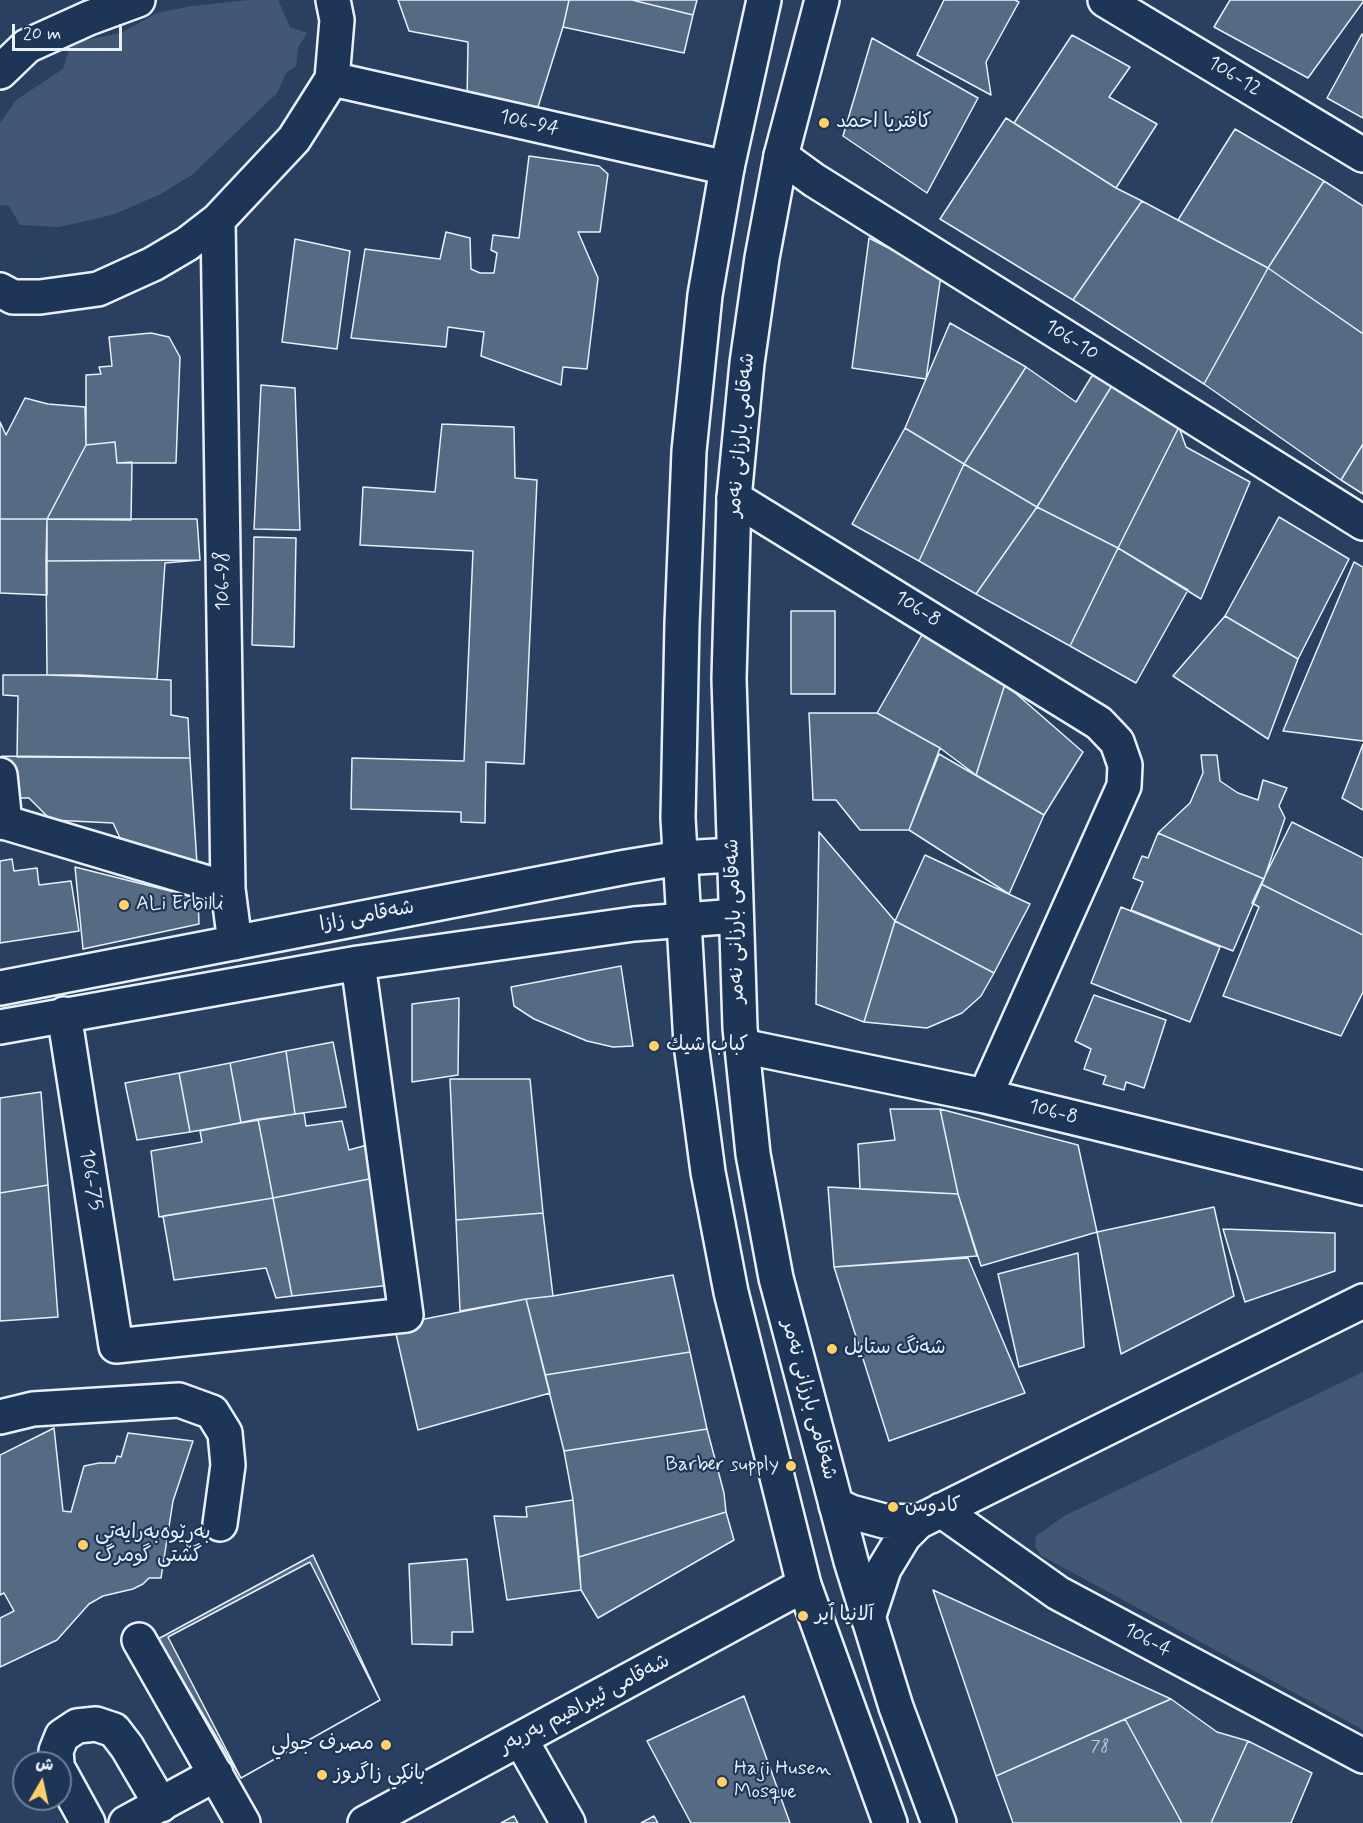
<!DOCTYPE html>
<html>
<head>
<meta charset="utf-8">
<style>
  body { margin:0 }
  #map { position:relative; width:1363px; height:1823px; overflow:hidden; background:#294061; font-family:Mynerve,"Playpen Sans Arabic",sans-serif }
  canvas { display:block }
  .north { position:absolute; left:12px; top:1751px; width:60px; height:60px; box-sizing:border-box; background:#1d3557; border:2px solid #6e8097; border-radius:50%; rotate:9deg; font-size:16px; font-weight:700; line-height:24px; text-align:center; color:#e8f1f8 }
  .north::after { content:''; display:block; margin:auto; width:21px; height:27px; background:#ffd166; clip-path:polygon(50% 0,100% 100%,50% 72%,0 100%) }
  .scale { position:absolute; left:12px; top:24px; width:110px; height:27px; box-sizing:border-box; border:3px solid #e8f1f8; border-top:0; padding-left:8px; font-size:18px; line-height:21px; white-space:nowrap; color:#e8f1f8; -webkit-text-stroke:4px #1d3557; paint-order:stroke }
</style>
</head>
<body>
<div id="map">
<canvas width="1363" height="1823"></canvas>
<div class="north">ش</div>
<div class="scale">20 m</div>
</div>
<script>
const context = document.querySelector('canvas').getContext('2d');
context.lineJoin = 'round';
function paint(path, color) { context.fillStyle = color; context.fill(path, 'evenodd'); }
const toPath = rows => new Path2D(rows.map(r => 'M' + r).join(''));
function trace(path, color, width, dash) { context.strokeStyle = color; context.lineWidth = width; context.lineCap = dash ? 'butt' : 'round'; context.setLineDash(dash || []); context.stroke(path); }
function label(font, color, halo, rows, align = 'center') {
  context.font = font + ' Mynerve,"Playpen Sans Arabic",sans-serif'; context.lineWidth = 4.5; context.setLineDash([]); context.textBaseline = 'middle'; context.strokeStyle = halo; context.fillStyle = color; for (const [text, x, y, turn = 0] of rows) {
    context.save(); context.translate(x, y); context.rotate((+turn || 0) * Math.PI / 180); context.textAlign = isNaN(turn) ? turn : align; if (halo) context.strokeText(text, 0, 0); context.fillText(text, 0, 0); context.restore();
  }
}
paint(toPath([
  [249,0,278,0,290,27,307,33,298,48,296,66,286,73,277,93,192,175,159,195,112,215,59,227,20,225,9,206,0,205,0,123,16,100,63,69,71,43,121,33,157,13,192,6],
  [1363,1372,1363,1730,1040,1555,1035,1546,1036,1536,1064,1516]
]), '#415774');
const building = toPath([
  [398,0,569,0,563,27,537,110,467,101,468,42,409,31,398,0],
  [569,0,632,0,693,15,684,53,563,27,569,0],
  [632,0,697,0,693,15,632,0],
  [944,0,1015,0,1019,2,986,62,991,95,917,55,944,0],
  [1230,0,1363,0,1363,2,1308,78,1214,27,1230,0],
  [1362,34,1363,35,1363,118,1327,98,1362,34],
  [1072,35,1130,67,1109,97,1157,124,1116,188,1014,123,1072,35],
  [872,38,978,98,927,193,843,136,872,38],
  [1006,118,1116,188,1142,201,1073,300,940,219,1006,118],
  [1235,129,1324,181,1268,268,1178,220,1235,129],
  [529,156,599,166,608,174,600,232,578,232,598,278,587,369,563,367,561,385,481,356,484,332,448,327,446,347,351,338,365,249,440,259,446,232,470,238,471,269,480,273,494,273,497,253,491,250,493,235,519,238,529,156],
  [1324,181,1363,206,1363,334,1268,268,1324,181],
  [1142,201,1268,268,1204,384,1073,300,1142,201],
  [869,238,941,275,926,379,852,368,869,238],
  [295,239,350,251,337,349,282,342,295,239],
  [1268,268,1363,334,1363,444,1341,480,1204,384,1268,268],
  [950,323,1026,367,964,464,905,428,950,323],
  [151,333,169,337,180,357,176,463,117,463,115,442,86,445,86,375,101,374,99,367,112,366,109,337,151,333],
  [1026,367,1076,402,1093,374,1113,384,1037,507,964,464,1026,367],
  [1113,384,1179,427,1118,548,1037,507,1113,384],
  [261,385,295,388,300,530,254,529,261,385],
  [25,398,48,404,85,407,86,445,47,519,0,519,0,422,6,435,25,398],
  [442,424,514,427,515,478,537,480,524,764,486,762,485,823,461,822,461,812,351,809,352,758,464,761,473,551,360,545,363,487,435,492,442,424],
  [1179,427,1186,447,1250,482,1201,599,1118,548,1179,427],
  [905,428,964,464,919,561,852,524,905,428],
  [115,442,117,463,132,462,131,520,47,519,86,445,115,442],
  [1363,444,1363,494,1341,480,1363,444],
  [964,464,1037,507,976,594,919,561,964,464],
  [1037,507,1118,548,1070,646,976,594,1037,507],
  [1279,517,1349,559,1298,659,1225,616,1279,517],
  [0,519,47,519,47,595,0,593,0,519],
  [47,519,197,519,200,560,46,561,47,519],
  [254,537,296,538,294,647,252,645,254,537],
  [1118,548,1188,590,1136,683,1070,646,1118,548],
  [200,560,165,563,157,679,47,675,46,561,200,560],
  [1354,562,1363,567,1363,741,1283,731,1354,562],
  [791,611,835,611,835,694,791,694,791,611],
  [1225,616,1298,659,1268,739,1173,676,1225,616],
  [927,626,1005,684,976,775,940,748,877,713,927,626],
  [3,675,79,675,171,680,171,715,188,718,190,758,17,757,18,696,3,695,3,675],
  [1005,684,1083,752,1044,815,976,775,1005,684],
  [809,713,877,713,940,748,909,830,860,830,836,800,813,800,809,713],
  [1363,744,1363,810,1342,798,1363,744],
  [939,754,1044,815,1009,894,909,830,939,754],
  [1201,755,1217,755,1220,781,1238,793,1258,800,1263,780,1287,788,1279,806,1285,818,1264,879,1158,833,1190,803,1203,773,1201,755],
  [2,756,190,758,197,863,120,838,113,823,51,820,29,798,3,798,2,756],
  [1292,822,1363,858,1363,935,1261,884,1292,822],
  [819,832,895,921,864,1022,816,1004,819,832],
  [1158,833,1264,879,1233,951,1131,910,1143,882,1133,878,1142,856,1148,858,1158,833],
  [925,855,1030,904,994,973,895,921,925,855],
  [12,859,14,871,37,868,39,885,71,881,79,931,0,943,0,861,12,859],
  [75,867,198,898,199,924,83,949,75,867],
  [1261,884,1363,935,1363,992,1341,1036,1223,996,1259,907,1252,903,1261,884],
  [1121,907,1220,947,1190,1022,1091,983,1121,907],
  [895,921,994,973,981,996,962,1013,927,1028,864,1022,895,921],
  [621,966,633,1046,613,1047,587,1041,534,1019,514,1006,511,987,621,966],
  [1094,995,1166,1020,1144,1088,1126,1082,1124,1090,1103,1084,1106,1076,1084,1069,1091,1049,1075,1041,1094,995],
  [459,998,458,1075,412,1082,412,1004,459,998],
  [333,1042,346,1107,295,1114,286,1051,333,1042],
  [286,1051,295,1114,241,1123,230,1063,286,1051],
  [230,1063,241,1123,190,1132,179,1073,230,1063],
  [179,1073,190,1132,137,1140,125,1083,179,1073],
  [450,1079,530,1079,543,1213,456,1220,450,1079],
  [41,1092,48,1185,0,1193,0,1098,41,1092],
  [890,1109,940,1109,958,1194,860,1189,858,1144,895,1140,890,1109],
  [940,1109,1078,1145,1097,1232,981,1266,958,1194,940,1109],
  [304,1113,306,1126,342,1121,349,1150,367,1145,374,1178,273,1198,258,1119,304,1113],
  [258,1119,273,1198,159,1217,151,1151,202,1142,200,1131,258,1119],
  [374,1178,391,1285,292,1296,273,1198,374,1178],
  [48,1185,58,1317,0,1321,0,1193,48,1185],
  [828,1187,958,1194,977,1256,834,1267,828,1187],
  [273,1198,292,1296,276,1298,266,1268,174,1280,163,1216,273,1198],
  [1214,1207,1234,1296,1121,1354,1097,1232,1214,1207],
  [543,1213,553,1296,526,1299,460,1311,456,1220,543,1213],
  [1223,1229,1335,1233,1335,1271,1245,1302,1223,1229],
  [1078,1253,1084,1347,1019,1367,998,1274,1078,1253],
  [968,1258,1025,1393,889,1441,834,1267,968,1258],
  [673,1275,690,1352,545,1375,526,1299,553,1296,673,1275],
  [526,1299,550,1393,418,1430,394,1325,526,1299],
  [690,1352,707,1429,564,1451,545,1375,690,1352],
  [54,1428,63,1511,71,1512,84,1466,99,1463,115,1463,117,1456,121,1457,128,1433,193,1441,173,1501,161,1578,149,1578,143,1584,133,1589,103,1596,89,1604,57,1640,0,1667,0,1618,14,1611,4,1593,0,1595,0,1455,54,1428],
  [707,1429,724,1493,726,1512,579,1557,573,1500,564,1451,707,1429],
  [573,1500,581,1590,507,1600,494,1516,527,1517,526,1507,573,1500],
  [726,1512,734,1540,598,1618,581,1590,579,1557,726,1512],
  [313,1555,380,1700,241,1778,158,1639,313,1555],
  [467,1559,473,1632,452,1632,452,1645,412,1644,409,1564,467,1559],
  [310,1562,380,1700,241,1778,168,1637,310,1562],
  [933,1590,1171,1699,996,1776,933,1590],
  [744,1696,790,1823,691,1823,647,1741,744,1696],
  [1171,1699,1217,1732,1248,1741,1211,1823,1182,1823,1125,1719,1171,1699],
  [1125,1719,1182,1823,1013,1823,996,1776,1125,1719],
  [1248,1741,1312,1773,1291,1823,1211,1823,1248,1741],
  [514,1816,518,1823,501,1823,514,1816],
  [654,1816,658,1823,641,1823,654,1816]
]);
paint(building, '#556a83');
trace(building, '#e8f1f8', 1.5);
const minor = toPath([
  [1105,0,1363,155],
  [0,72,27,46,89,18,138,0],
  [332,79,727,168],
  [781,156,814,180,1363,523],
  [218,220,228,889,235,943],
  [0,290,13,297,40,297,98,289,153,264,187,244,218,220,294,139,332,79,337,20,333,0],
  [734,498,1099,723,1117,742,1125,765,1124,786,985,1096],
  [0,775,5,823],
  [0,821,228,889],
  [0,988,626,867,680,858,734,855],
  [64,1014,116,1346,406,1315,358,963],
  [0,1027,358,963,634,924,736,916],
  [742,1046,985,1096,1363,1188],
  [0,1417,33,1409,179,1400,212,1412,225,1433,228,1465,220,1524],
  [836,1505,851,1512,884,1521,918,1522],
  [941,1510,1058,1593,1363,1756],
  [868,1618,884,1569,904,1536,918,1522,1363,1301],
  [139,1640,243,1823],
  [521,1740,568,1823],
  [57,1763,56,1751,62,1736,77,1726,96,1724,114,1730,127,1747,161,1805],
  [60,1772,88,1823],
  [126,1823,216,1774],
  [365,1823,804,1585]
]);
const major = toPath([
  [764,0,727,168,705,295,689,451,682,624,678,818,691,1044,708,1172,731,1292,804,1585,890,1823],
  [822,0,781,156,762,258,747,363,734,498,729,679,740,1028,753,1154,776,1278,851,1561,896,1707,939,1823]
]);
trace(minor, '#e8f1f8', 38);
trace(major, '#e8f1f8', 38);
trace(minor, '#1d3557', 33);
trace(major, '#1d3557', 33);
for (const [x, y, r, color] of [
  [824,123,6,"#ffd166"],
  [124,905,6,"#ffd166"],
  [654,1046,6,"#ffd166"],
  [832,1349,6,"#ffd166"],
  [791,1466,6,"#ffd166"],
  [893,1507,6,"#ffd166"],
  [83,1545,6,"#ffd166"],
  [803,1616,6,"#ffd166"],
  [386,1745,6,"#ffd166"],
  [322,1775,6,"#ffd166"],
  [722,1782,6,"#ffd166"]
]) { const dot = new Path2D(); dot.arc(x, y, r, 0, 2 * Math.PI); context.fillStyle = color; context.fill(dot); trace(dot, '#1d3557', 2); }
label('16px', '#c3cfdb', null, [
  ["78",1100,1748]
]);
label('20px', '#e8f1f8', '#1d3557', [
  ["106-12",1234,77,31],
  ["106-94",529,124,13],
  ["106-10",1071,341,32],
  ["شەقامی بارزانی نەمر",742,435,-85],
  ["106-98",224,581,-91],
  ["106-8",917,610,32],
  ["شەقامی زازا",367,917,-11],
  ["شەقامی بارزانی نەمر",736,921,-92],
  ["106-8",1053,1113,14],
  ["106-75",90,1180,81],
  ["شەقامی بارزانی نەمر",808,1400,75],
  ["106-4",1147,1641,28],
  ["شەقامی ئیبراهیم بەربەر",585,1705,-28]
]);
label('20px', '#e8f1f8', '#1d3557', [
  ["كافتريا احمد",836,123],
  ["ALi Erbilli",136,905],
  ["كباب شيك",666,1046],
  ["شەنگ ستایل",844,1349],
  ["Barber supply",779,1466,"right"],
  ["كادوس",905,1507],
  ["بەڕێوەبەرایەتی",95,1534],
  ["گشتی گومرگ",95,1557],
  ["آلانیا ٱير",815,1616],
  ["مصرف جولي",374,1745,"right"],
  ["Haji Husen",734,1770],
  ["Mosque",734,1793],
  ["بانكي زاگروز",334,1775]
], 'left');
</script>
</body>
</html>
